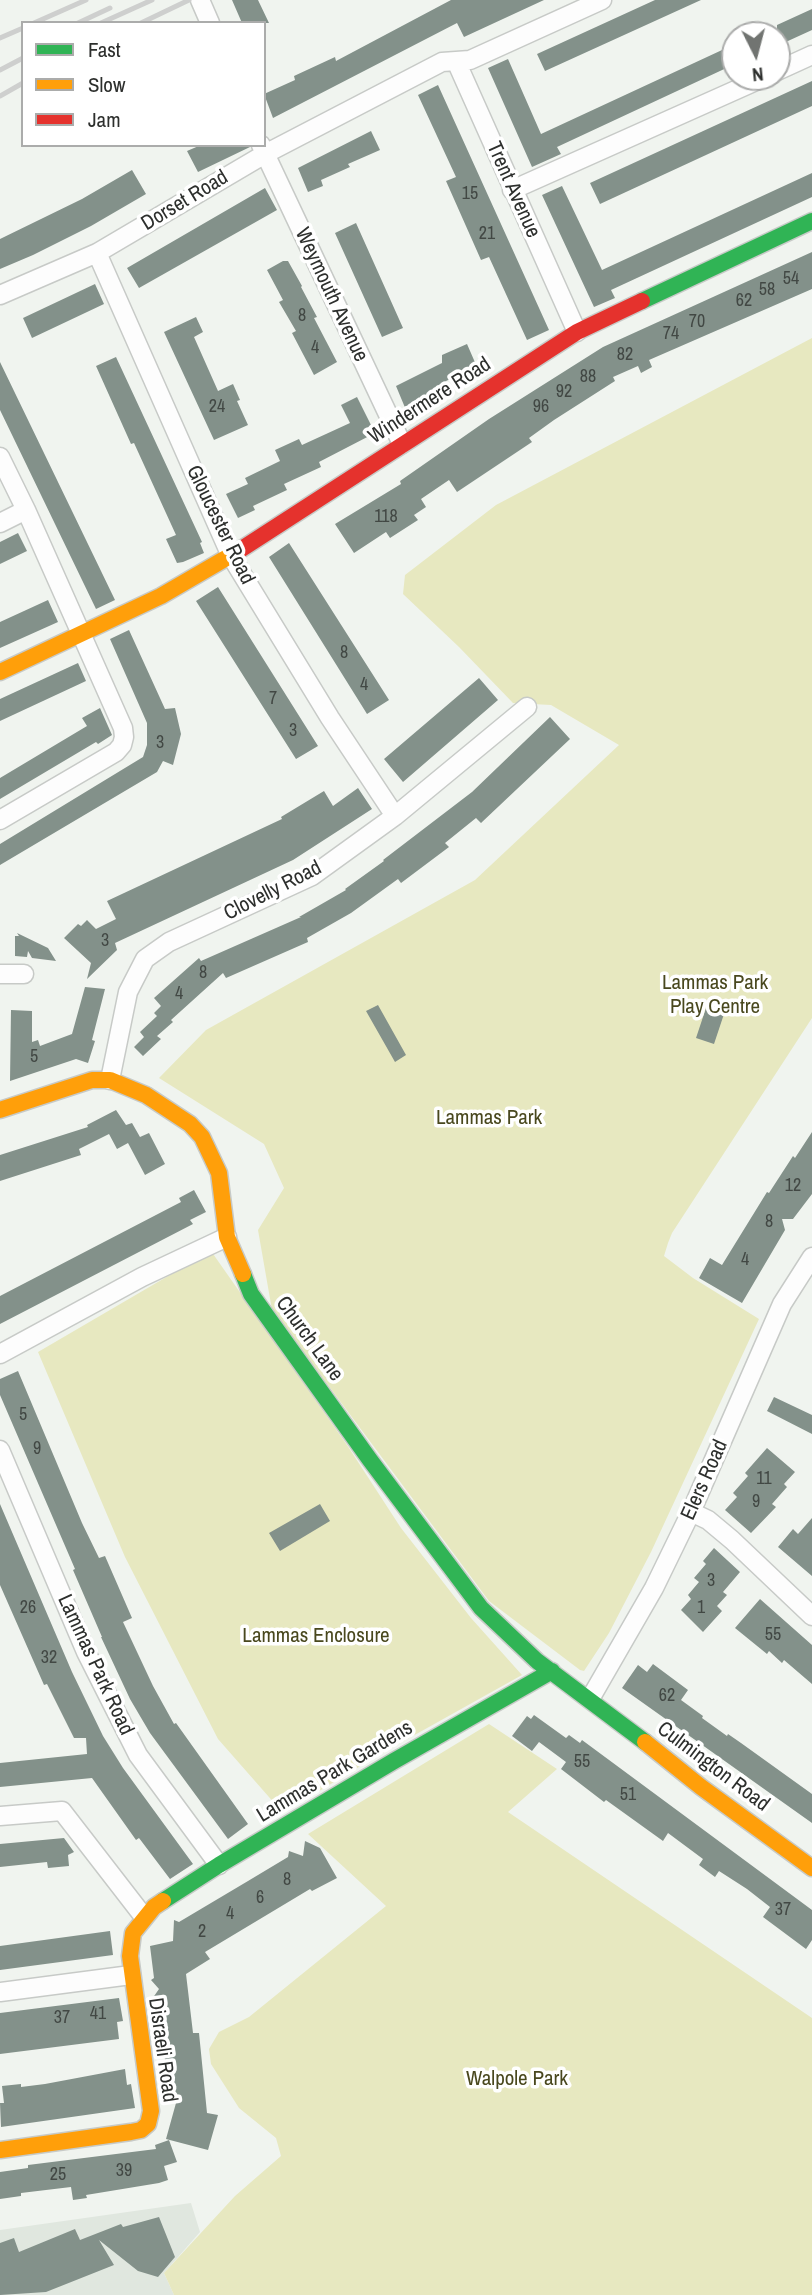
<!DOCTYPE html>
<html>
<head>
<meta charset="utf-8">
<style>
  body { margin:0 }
  #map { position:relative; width:812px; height:2295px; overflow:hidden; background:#f0f4ef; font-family:"Archivo Narrow",sans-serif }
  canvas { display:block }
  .legend { position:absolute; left:21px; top:21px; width:245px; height:126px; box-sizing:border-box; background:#fff; border:2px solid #abacab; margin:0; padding:9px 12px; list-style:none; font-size:21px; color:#2d2f2d }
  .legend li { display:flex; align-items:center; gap:14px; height:35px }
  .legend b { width:35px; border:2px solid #abacab }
  .north { position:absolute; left:721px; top:21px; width:70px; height:70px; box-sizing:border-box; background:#fff; border:2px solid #abacab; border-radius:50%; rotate:174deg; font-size:19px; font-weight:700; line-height:28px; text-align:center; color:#2d2f2d }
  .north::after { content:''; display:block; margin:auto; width:24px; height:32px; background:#717471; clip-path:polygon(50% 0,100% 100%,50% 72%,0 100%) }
</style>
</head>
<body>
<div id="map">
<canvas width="812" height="2295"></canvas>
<ul class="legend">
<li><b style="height:9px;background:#30b455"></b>Fast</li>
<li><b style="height:9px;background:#ff9f0a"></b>Slow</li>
<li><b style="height:9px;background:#e5322d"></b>Jam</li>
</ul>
<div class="north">N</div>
</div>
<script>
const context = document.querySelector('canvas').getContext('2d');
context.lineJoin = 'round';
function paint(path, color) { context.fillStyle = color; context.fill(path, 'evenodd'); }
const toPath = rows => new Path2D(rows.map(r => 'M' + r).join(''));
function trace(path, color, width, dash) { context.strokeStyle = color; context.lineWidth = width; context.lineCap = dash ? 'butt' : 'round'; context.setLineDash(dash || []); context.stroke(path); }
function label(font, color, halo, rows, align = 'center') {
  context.font = font + ' "Archivo Narrow",sans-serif'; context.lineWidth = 7; context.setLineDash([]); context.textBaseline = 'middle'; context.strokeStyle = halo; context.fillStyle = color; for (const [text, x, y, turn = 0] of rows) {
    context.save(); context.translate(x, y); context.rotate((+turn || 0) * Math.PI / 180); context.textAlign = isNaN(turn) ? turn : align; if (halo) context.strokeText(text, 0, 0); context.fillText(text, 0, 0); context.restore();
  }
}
paint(toPath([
  [191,2203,200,2232,164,2273,174,2295,0,2295,0,2230]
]), '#e0e7df');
paint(toPath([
  [812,338,812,1018,672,1233,668,1243,664,1256,693,1278,759,1319,651,1552,609,1633,584,1671,580,1670,489,1601,272,1310,258,1230,284,1188,264,1144,159,1078,206,1030,475,880,619,745,551,705,513,703,459,647,403,594,405,575,496,505],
  [211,1251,347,1445,401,1528,471,1618,522,1675,377,1756,283,1813,218,1739,125,1557,38,1352],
  [489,1724,557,1769,508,1812,812,2018,812,2295,174,2295,164,2273,235,2196,281,2156,276,2138,239,2108,211,2064,209,2049,219,2032,249,2017,386,1906,308,1834]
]), '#e7e8c0');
paint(toPath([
  [232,0,258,0,269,23,242,23],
  [451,0,544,0,464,37,457,23,273,118,264,94,295,80,294,76,335,57,336,61],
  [655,0,701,0,545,71,537,54],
  [812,9,812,30,777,46,777,25],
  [735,44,735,64,557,147,561,154,532,167,488,68,508,59,541,134],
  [812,81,812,106,600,204,590,183],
  [438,85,549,330,527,340,489,257,481,260,446,181,456,177,418,95],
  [371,131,380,150,348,164,350,167,321,180,323,186,308,192,298,168],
  [201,145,250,145,250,147,198,172,187,151],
  [132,170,146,194,91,226,33,255,0,269,0,239,82,199],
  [812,173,812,197,611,290,615,298,594,307,542,195,562,186,602,270],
  [265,188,277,210,139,288,127,268],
  [356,223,403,328,382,337,335,233],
  [812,252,812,289,649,360,652,367,641,373,638,366,613,377,615,381,554,420,529,438,532,442,457,492,449,480,421,499,426,507,414,515,418,520,390,538,386,532,354,553,335,524,401,484,400,481,489,419,603,347],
  [283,261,288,261,302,286,301,287,317,317,314,318,337,362,314,375,292,333,296,331,279,302,283,300,267,270],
  [95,284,104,304,32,338,23,318],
  [196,317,203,332,194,337,218,391,233,384,240,400,237,401,248,425,214,440,164,332],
  [467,344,477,367,446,381,448,386,406,410,396,386,442,363,442,355],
  [116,357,202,542,200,543,204,553,183,562,177,563,166,539,176,535,134,443,131,444,96,366],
  [0,362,115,600,96,609,0,410],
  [357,397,375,433,319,462,321,467,284,484,287,490,253,506,255,510,238,518,226,494,248,484,245,478,280,461,275,450,299,439,302,445,350,423,341,405],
  [18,533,27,551,0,564,0,542],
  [289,543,389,700,367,714,269,557],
  [218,587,318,746,296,759,196,601],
  [48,600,58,622,0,648,0,622],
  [129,630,165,709,175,708,181,734,173,765,163,761,157,772,0,865,0,844,143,757,147,745,147,723,110,639],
  [78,663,86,681,0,721,0,699],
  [479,678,498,700,403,782,384,759],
  [100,708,112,735,98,744,96,742,0,799,0,778,87,726,82,718],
  [550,717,570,739,481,823,476,818,445,843,449,847,401,883,398,879,351,913,307,938,308,942,226,978,223,973,171,1020,173,1022,157,1036,161,1039,143,1056,134,1047,144,1037,140,1032,157,1016,154,1013,161,1006,154,998,199,958,201,961,301,917,299,917,346,890,345,889,384,861,383,860,472,792],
  [358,788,372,809,293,860,115,943,117,950,87,979,91,963,64,938,78,924,81,926,87,920,96,929,116,919,107,901,282,819,281,817,324,791,333,806],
  [17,933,48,948,56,961,32,958,28,951,27,957,15,956,15,936,19,936],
  [85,987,105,989,92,1040,95,1041,88,1063,76,1059,10,1081,11,1010,32,1011,32,1042,38,1040,40,1046,72,1034],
  [378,1005,406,1055,395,1062,366,1011],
  [707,1005,725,1011,714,1044,696,1038],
  [116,1110,126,1125,132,1123,140,1137,149,1133,165,1164,145,1175,128,1143,117,1149,109,1134,79,1149,81,1155,0,1181,0,1155,88,1127,87,1125],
  [812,1132,812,1194,793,1219,782,1219,785,1230,742,1303,699,1278,710,1258,722,1265,767,1192,769,1193,793,1156,795,1158],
  [194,1190,206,1212,190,1220,193,1224,0,1324,0,1296,181,1202,179,1198],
  [18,1371,82,1523,99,1558,105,1556,132,1618,123,1622,153,1686,174,1724,176,1723,248,1824,228,1839,150,1733,130,1699,101,1637,102,1637,73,1570,75,1569,0,1395,0,1379],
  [774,1397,812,1415,812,1434,767,1411],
  [767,1448,795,1472,784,1484,787,1487,772,1504,776,1507,751,1533,725,1510,737,1497,733,1493,748,1476,745,1473],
  [0,1504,72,1672,103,1736,123,1768,193,1864,170,1879,139,1838,136,1840,92,1778,0,1787,0,1763,87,1754,86,1738,74,1738,47,1684,44,1685,0,1585],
  [320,1504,330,1521,280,1551,269,1533],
  [812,1518,812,1576,778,1547,793,1529,798,1534],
  [714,1548,740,1572,723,1592,727,1595,717,1606,722,1611,703,1632,681,1610,691,1599,688,1595,699,1582,694,1578,706,1564,703,1561],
  [760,1599,812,1645,812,1684,784,1660,782,1663,769,1651,767,1654,735,1628],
  [653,1664,688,1690,681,1700,703,1716,702,1718,727,1736,728,1734,741,1743,812,1794,812,1823,622,1688,638,1665,647,1672],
  [534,1715,566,1738,569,1735,580,1743,582,1740,812,1910,812,1940,806,1949,763,1917,770,1907,747,1889,719,1871,715,1877,699,1865,703,1859,668,1833,663,1841,606,1800,604,1802,561,1769,566,1762,539,1742,532,1751,512,1736,527,1716,531,1719],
  [64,1838,74,1852,68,1855,69,1866,48,1868,47,1862,0,1867,0,1844],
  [305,1841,320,1848,337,1878,312,1891,310,1889,205,1952,210,1959,186,1974,193,2033,199,2033,207,2113,218,2115,208,2150,166,2139,176,2103,170,2103,158,2001,150,2002,159,1989,151,1980,154,1978,150,1946,173,1941,174,1920,179,1922,248,1881,288,1857,289,1851,303,1856],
  [110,1931,113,1955,0,1970,0,1946],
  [119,1998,123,2021,117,2022,119,2039,0,2054,0,2013],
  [125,2069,127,2085,131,2084,135,2108,1,2127,0,2103,4,2103,2,2086,21,2084,21,2087,45,2084],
  [169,2140,177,2162,164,2166,168,2180,159,2183,86,2195,87,2198,73,2200,71,2187,21,2193,21,2196,0,2199,0,2172,28,2168,28,2165,156,2149,155,2145],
  [159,2217,175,2257,158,2277,138,2271,99,2240,114,2265,46,2292,0,2295,0,2243,14,2238,19,2252,75,2229,80,2240,121,2224,123,2227]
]), '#83918a');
const street = toPath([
  [200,0,210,23],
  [456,61,470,60,602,0],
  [777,71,812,55],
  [261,145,402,444],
  [512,190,765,77],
  [97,253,231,556,330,718,395,816],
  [0,295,97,253,265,154,442,62,456,61,577,332],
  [0,457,26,510,115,710,123,728,124,737,122,745,116,752,0,820],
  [0,523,26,510],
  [0,974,24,974],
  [110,1080,128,992,145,959,169,942,312,876,395,816,527,707],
  [0,1354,142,1277,227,1237],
  [0,1450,86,1652,138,1755,219,1865],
  [691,1512,708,1520,732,1540,812,1616],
  [590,1699,654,1588,691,1512,782,1304,812,1257],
  [0,1816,62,1811,144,1917],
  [0,1992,131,1975]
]);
const fast = toPath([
  [642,301,812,221],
  [243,1274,251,1294,370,1460,481,1608,537,1661,645,1742],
  [163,1901,219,1865,394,1761,552,1671]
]);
const slow = toPath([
  [0,672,161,596,240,550],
  [0,1110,92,1080,110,1080,146,1095,190,1124,202,1137,219,1173,227,1237,243,1274],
  [645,1742,701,1787,812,1868],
  [0,2150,131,2132,141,2130,148,2124,151,2111,130,1956,133,1933,154,1907,163,1901]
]);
const jam = toPath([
  [240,550,577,332,642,301]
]);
trace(street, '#c7cac7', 21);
trace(fast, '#c7cac7', 19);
trace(slow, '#c7cac7', 19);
trace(jam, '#c7cac7', 19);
trace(street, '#fdfdfd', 18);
trace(fast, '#30b455', 16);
trace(slow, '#ff9f0a', 16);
trace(jam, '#e5322d', 16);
trace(toPath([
  [34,23,86,0],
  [78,23,110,8],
  [101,23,152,0],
  [141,23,189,0],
  [0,38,23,28],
  [0,70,23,58],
  [0,96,23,83]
]), '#cecfce', 5);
label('18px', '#424844', null, [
  ["15",470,194],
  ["21",487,234],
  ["54",791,279],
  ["58",767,290],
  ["62",744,301],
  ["8",302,316],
  ["70",697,322],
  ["74",671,334],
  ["4",315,348],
  ["82",625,355],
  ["88",588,377],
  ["92",564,392],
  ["24",217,407],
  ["96",541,407],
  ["118",386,517],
  ["8",344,653],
  ["4",364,685],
  ["7",273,699],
  ["3",293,731],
  ["3",160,743],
  ["3",105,941],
  ["8",203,973],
  ["4",179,994],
  ["5",34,1057],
  ["12",793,1186],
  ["8",769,1222],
  ["4",745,1260],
  ["5",23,1415],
  ["9",37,1449],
  ["11",764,1479],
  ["9",756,1502],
  ["3",711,1581],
  ["26",28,1608],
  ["1",701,1608],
  ["55",773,1635],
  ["32",49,1658],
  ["62",667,1696],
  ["55",582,1762],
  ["51",628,1795],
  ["8",287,1880],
  ["6",260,1898],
  ["37",783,1910],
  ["4",230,1914],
  ["2",202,1932],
  ["41",98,2014],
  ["37",62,2018],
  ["39",124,2171],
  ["25",58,2175]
]);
label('21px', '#2d2f2d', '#fff', [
  ["Trent Avenue",513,190,66],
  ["Dorset Road",185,201,-31],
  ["Weymouth Avenue",331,295,65],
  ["Windermere Road",430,401,-33],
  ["Gloucester Road",220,525,64],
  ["Clovelly Road",273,891,-27],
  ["Church Lane",309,1339,54],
  ["Elers Road",705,1480,-66],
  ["Lammas Park Road",95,1665,65],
  ["Culmington Road",713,1767,37],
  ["Lammas Park Gardens",335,1772,-31],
  ["Disraeli Road",162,2050,82]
]);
label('21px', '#49481e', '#fff', [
  ["Lammas Park",715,983],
  ["Play Centre",715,1007],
  ["Lammas Park",489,1118],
  ["Lammas Enclosure",316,1636],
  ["Walpole Park",517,2079]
]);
</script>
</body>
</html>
